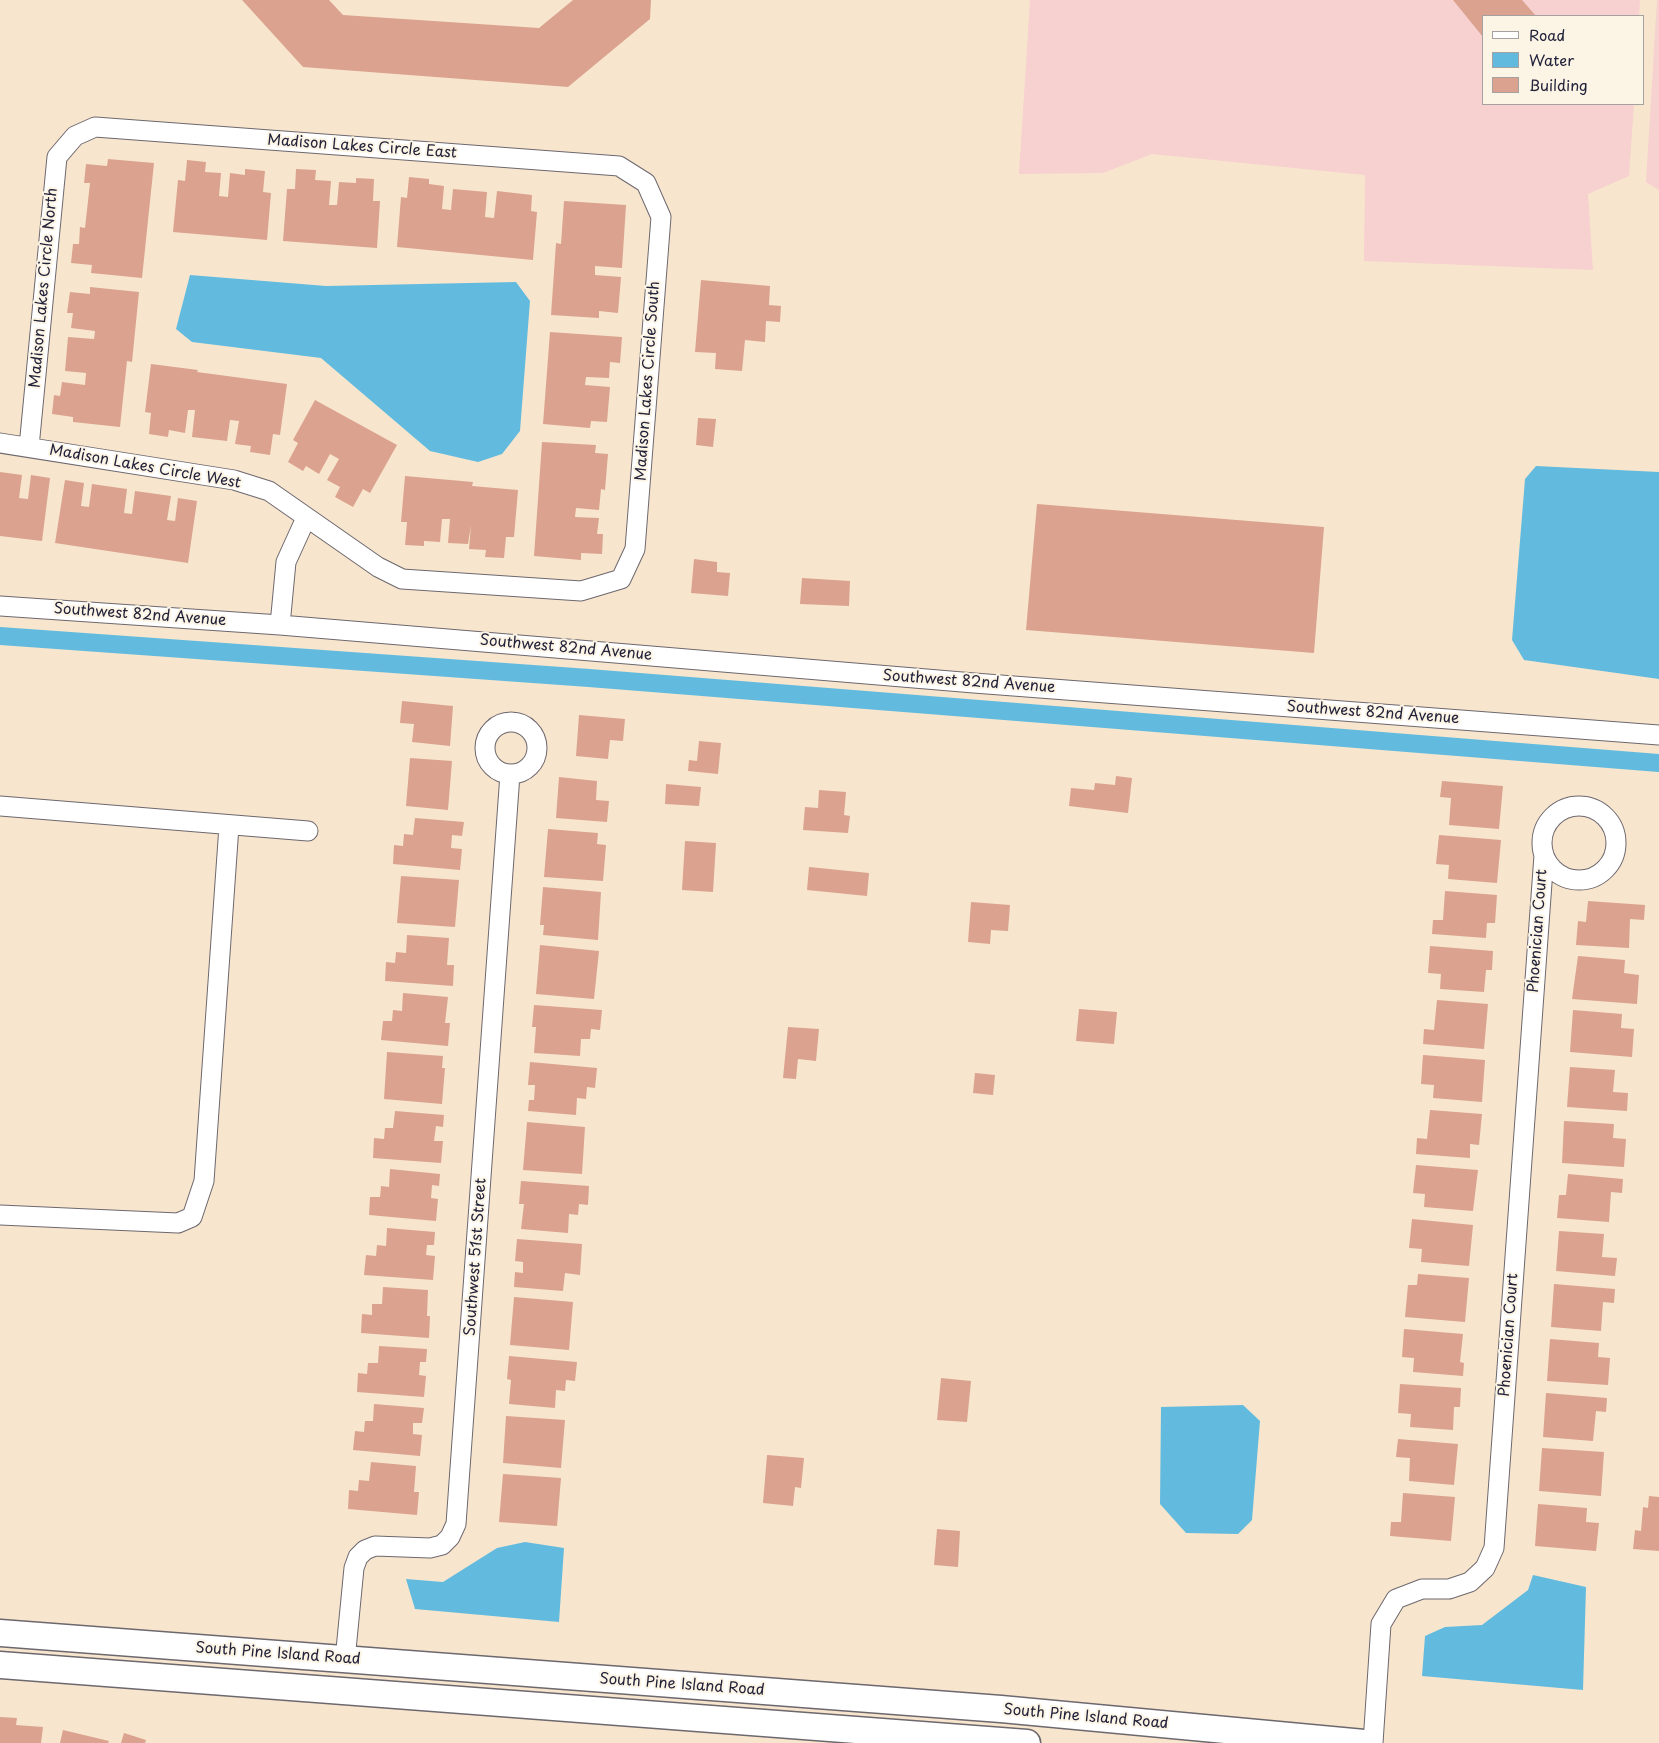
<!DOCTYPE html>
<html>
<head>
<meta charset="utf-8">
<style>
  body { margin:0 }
  #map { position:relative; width:1659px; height:1743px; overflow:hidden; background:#f7e6cd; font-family:"Playpen Sans",sans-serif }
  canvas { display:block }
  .legend { position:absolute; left:1482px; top:15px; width:162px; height:90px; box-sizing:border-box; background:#fcf5e5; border:1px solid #a5a1a1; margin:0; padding:6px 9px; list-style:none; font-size:15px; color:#22223b }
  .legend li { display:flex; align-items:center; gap:10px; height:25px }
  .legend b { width:25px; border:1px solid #a5a1a1 }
</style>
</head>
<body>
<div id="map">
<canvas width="1659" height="1743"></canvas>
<ul class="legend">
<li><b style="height:6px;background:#fff"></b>Road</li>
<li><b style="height:14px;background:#62bbdf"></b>Water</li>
<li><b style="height:14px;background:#dba28f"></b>Building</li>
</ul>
</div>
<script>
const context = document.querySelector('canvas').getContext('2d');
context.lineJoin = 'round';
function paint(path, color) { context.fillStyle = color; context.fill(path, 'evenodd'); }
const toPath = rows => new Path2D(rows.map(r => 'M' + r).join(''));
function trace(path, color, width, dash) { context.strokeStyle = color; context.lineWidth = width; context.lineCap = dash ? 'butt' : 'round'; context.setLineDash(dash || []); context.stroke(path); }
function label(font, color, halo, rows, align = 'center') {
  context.font = font + ' "Playpen Sans",sans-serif'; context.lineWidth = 4; context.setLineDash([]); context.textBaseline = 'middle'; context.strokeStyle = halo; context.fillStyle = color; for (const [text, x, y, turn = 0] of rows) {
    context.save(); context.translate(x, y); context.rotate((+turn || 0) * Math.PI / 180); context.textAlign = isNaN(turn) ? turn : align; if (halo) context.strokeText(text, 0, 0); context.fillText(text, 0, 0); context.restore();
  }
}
paint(toPath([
  [1030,0,1640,0,1639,16,1483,16,1483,104,1634,104,1629,176,1588,194,1593,270,1364,261,1365,175,1152,154,1103,173,1019,174],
  [1657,0,1659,0,1659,190,1646,182]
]), '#f7d0d0');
paint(toPath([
  [190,275,326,286,516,282,530,301,520,431,502,454,478,462,430,451,321,358,192,342,176,329],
  [1536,466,1659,472,1659,679,1524,660,1512,640,1525,479],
  [1243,1405,1260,1421,1252,1520,1238,1534,1186,1533,1160,1504,1161,1407],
  [525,1542,564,1548,559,1622,415,1609,406,1579,443,1582,497,1548],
  [1533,1575,1586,1587,1583,1690,1422,1676,1425,1636,1445,1627,1482,1625,1528,1590]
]), '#62bbdf');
trace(toPath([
  [0,636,589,678,1659,763]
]), '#62bbdf', 18);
paint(toPath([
  [242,0,329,0,343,15,539,28,573,0,651,0,650,19,568,87,303,67],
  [1453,0,1522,0,1536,16,1483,16,1483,37],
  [108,159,154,163,142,278,91,273,92,265,71,263,73,244,79,244,80,227,85,228,90,183,84,183,86,164,107,166],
  [187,160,206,162,205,172,221,173,219,196,228,197,230,173,245,175,245,169,265,171,263,192,271,193,267,240,173,232,178,180,185,181],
  [296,169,316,170,315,180,331,181,329,205,337,205,339,182,356,183,356,178,374,179,373,201,380,201,377,248,283,241,287,189,295,189],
  [409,177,429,179,429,184,444,186,442,209,451,210,453,189,487,192,485,217,494,218,497,191,532,195,531,211,537,212,533,260,397,247,401,197,407,198],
  [564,201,626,205,622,268,595,266,595,275,621,277,618,313,599,311,599,318,551,315,556,243,561,244],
  [701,280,770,286,769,305,781,306,780,322,766,321,765,342,745,340,742,371,715,369,716,353,695,352],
  [90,287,139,292,132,362,127,361,120,427,73,422,73,417,52,414,54,395,60,396,62,382,85,385,86,373,65,371,68,337,94,339,95,331,71,328,73,313,67,313,70,292,90,294],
  [550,332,622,337,620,363,610,362,609,378,586,377,585,385,610,387,607,422,591,421,590,428,543,424],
  [151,364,198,370,197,372,287,384,280,435,273,434,270,455,250,452,251,446,235,444,239,421,230,420,227,441,192,437,195,410,188,410,185,433,169,430,168,437,149,434,151,413,145,412],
  [315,400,397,445,370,493,363,489,353,507,335,497,340,487,327,480,339,459,330,454,319,474,306,466,303,471,288,462,298,443,293,440],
  [698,418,716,419,713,447,696,445],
  [542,442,596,445,595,453,608,454,605,490,601,489,599,510,576,508,575,517,599,518,597,534,603,534,602,554,581,553,581,560,534,556],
  [0,472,22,475,19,498,28,499,31,475,50,478,42,541,0,536],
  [405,476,473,482,472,486,518,490,514,537,506,537,504,558,485,557,486,550,469,549,471,525,468,544,448,543,450,519,442,519,440,542,424,541,424,546,405,545,407,522,401,522],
  [65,480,84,483,81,506,89,507,92,484,127,489,124,513,132,514,135,491,171,496,167,520,175,521,178,498,197,501,188,563,55,543],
  [1037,504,1324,527,1314,653,1026,630],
  [694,559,717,562,717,572,730,573,728,596,691,593],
  [802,578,850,581,849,606,800,604],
  [402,701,453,706,450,746,412,742,414,724,400,723],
  [579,715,625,719,623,741,610,740,608,759,576,756],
  [699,741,721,743,718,774,688,771,689,760,697,761],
  [410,758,452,761,448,810,406,806],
  [1116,776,1132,778,1128,813,1069,806,1071,788,1094,790,1095,783,1115,785],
  [559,777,597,781,596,800,609,801,607,822,556,818],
  [1442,781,1503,786,1499,829,1449,825,1451,798,1440,797],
  [666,784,701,787,699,806,665,804],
  [819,790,846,792,844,815,850,816,848,833,803,830,805,807,818,808],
  [415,818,464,822,462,836,452,835,451,848,462,849,460,870,393,864,394,845,403,846,404,834,413,835],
  [548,829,598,833,597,844,606,845,603,881,544,877],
  [1439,835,1501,840,1497,883,1448,879,1449,865,1436,864],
  [685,841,716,843,713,892,682,890],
  [809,867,869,873,867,896,807,890],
  [401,876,459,880,455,927,397,923],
  [543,887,601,892,598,940,543,935,544,925,540,925],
  [1445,891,1497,895,1495,923,1487,923,1486,938,1432,934,1433,920,1443,920],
  [1588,901,1645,905,1644,920,1630,919,1629,948,1576,945,1578,921,1586,922],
  [971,902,1010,905,1008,931,991,930,990,944,968,942],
  [407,935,449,938,447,965,454,965,453,986,385,981,386,962,395,963,396,952,406,953],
  [540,945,599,951,594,999,536,994],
  [1430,946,1493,951,1492,970,1486,970,1484,992,1440,989,1441,974,1428,973],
  [1578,956,1625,960,1624,973,1639,975,1637,1004,1572,999],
  [403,993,448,997,445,1023,450,1023,448,1046,381,1040,383,1021,392,1021,393,1010,402,1011],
  [1437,1000,1488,1004,1484,1049,1423,1044,1424,1029,1434,1030],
  [534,1005,602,1010,600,1030,591,1029,590,1039,581,1039,580,1056,534,1053,536,1027,532,1027],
  [1079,1009,1117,1012,1114,1044,1076,1041],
  [1573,1010,1622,1014,1621,1028,1634,1029,1632,1057,1570,1052],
  [788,1027,819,1029,816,1061,798,1059,796,1079,783,1078],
  [387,1052,443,1056,442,1068,445,1068,442,1104,384,1099],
  [1423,1055,1485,1060,1482,1102,1433,1098,1434,1085,1421,1084],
  [530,1062,597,1068,595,1088,587,1087,586,1099,577,1098,576,1115,528,1111,529,1100,534,1100,535,1085,528,1085],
  [1570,1067,1615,1070,1613,1092,1628,1093,1627,1111,1567,1107],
  [975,1073,995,1075,993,1095,973,1093],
  [1430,1110,1482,1114,1479,1145,1470,1144,1470,1158,1416,1154,1417,1138,1427,1139],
  [395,1111,444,1115,443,1127,436,1126,434,1141,443,1141,441,1163,373,1158,374,1138,384,1139,385,1128,393,1128],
  [1564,1121,1614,1124,1613,1138,1626,1139,1624,1167,1562,1163],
  [527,1122,585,1127,582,1174,523,1170],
  [1416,1165,1478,1170,1473,1211,1424,1207,1425,1194,1413,1193],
  [390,1169,440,1174,439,1186,432,1185,431,1198,438,1199,436,1221,369,1215,370,1197,380,1197,381,1186,389,1187],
  [1568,1174,1623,1179,1622,1193,1611,1192,1609,1222,1557,1218,1559,1195,1566,1195],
  [521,1181,589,1186,588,1205,579,1204,578,1215,569,1214,568,1233,521,1229,524,1204,519,1204],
  [1412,1219,1473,1225,1469,1266,1421,1262,1422,1249,1409,1248],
  [387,1228,435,1232,434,1245,427,1245,426,1255,435,1256,433,1280,364,1275,366,1255,376,1256,377,1245,386,1246],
  [1559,1231,1604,1234,1602,1257,1617,1258,1615,1276,1556,1271],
  [517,1239,582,1244,580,1275,565,1273,563,1291,514,1287,515,1272,523,1273,523,1262,515,1261],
  [1418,1274,1469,1278,1465,1322,1405,1317,1408,1285,1417,1285],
  [1554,1284,1615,1289,1614,1303,1603,1302,1601,1331,1551,1327],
  [383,1287,428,1290,427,1316,430,1316,429,1338,361,1333,362,1314,372,1315,372,1304,382,1304],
  [514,1297,573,1302,569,1350,510,1345],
  [1404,1329,1463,1334,1460,1362,1464,1363,1463,1376,1413,1372,1414,1358,1402,1357],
  [1550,1339,1599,1343,1598,1357,1610,1358,1608,1385,1547,1381],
  [379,1346,427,1349,426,1362,420,1362,419,1375,426,1376,424,1397,357,1392,358,1373,367,1374,368,1363,378,1363],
  [509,1356,577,1362,575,1381,566,1380,565,1391,556,1390,555,1408,509,1404,511,1380,507,1379],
  [941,1378,971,1381,967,1422,937,1420],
  [1400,1384,1461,1388,1460,1407,1454,1407,1453,1430,1410,1427,1411,1414,1398,1413],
  [1546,1393,1607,1398,1606,1412,1596,1411,1593,1441,1543,1437],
  [374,1404,424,1408,422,1423,413,1423,413,1434,422,1435,420,1456,353,1450,355,1431,364,1432,365,1421,373,1421],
  [506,1416,565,1420,561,1468,503,1463],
  [1398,1439,1458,1444,1454,1485,1409,1481,1410,1458,1396,1457],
  [1542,1448,1604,1452,1601,1496,1539,1491],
  [767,1455,804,1458,801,1488,795,1487,793,1506,763,1503],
  [371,1462,416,1466,414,1492,419,1492,417,1515,348,1509,349,1490,358,1491,359,1480,369,1481],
  [503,1474,561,1478,557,1526,499,1522],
  [1403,1493,1455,1497,1451,1541,1390,1536,1391,1522,1401,1522],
  [1649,1496,1659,1497,1659,1551,1633,1549,1635,1530,1641,1531,1643,1507,1648,1508],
  [1538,1504,1587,1508,1586,1522,1599,1523,1596,1551,1535,1546],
  [937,1529,960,1531,958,1567,934,1565],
  [0,1717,17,1718,16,1725,43,1727,41,1743,0,1743],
  [63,1730,109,1741,108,1743,60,1743],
  [124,1733,146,1740,145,1743,121,1743]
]), '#dba28f');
const street = toPath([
  [0,443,234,480,269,491,378,567,402,579,581,591,621,579,635,549,661,217,646,183,619,166,95,127,75,136,57,157,29,447],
  [0,606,280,625,974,683,1659,735],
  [280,625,286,562,306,518],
  '485 748a26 26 0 1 1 52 0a26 26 0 1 1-52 0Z',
  '1542 843a37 37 0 1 1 74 0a37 37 0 1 1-74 0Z',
  [0,806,308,831],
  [0,1215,178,1223,192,1217,204,1181,229,826],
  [345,1660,354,1568,358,1557,365,1550,375,1546,430,1548,442,1545,450,1537,456,1524,510,774],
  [1373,1743,1381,1624,1396,1599,1422,1589,1449,1589,1470,1582,1485,1568,1494,1548,1544,855]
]);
const secondary = toPath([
  [0,1633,1001,1709,1364,1743],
  [0,1665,1027,1743]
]);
trace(street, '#6d676e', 21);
trace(secondary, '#6d676e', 29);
trace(street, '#fff', 19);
trace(secondary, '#fff', 26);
label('15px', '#22223b', '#fcf5e5', [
  ["Madison Lakes Circle East",362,147,4],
  ["Madison Lakes Circle North",44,288,-85],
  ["Madison Lakes Circle South",648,381,-86],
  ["Madison Lakes Circle West",145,467,10],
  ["Southwest 82nd Avenue",140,615,4],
  ["Southwest 82nd Avenue",566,648,5],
  ["Southwest 82nd Avenue",969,682,4],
  ["Southwest 82nd Avenue",1373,713,4],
  ["Phoenician Court",1538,931,-86],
  ["Southwest 51st Street",476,1257,-86],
  ["Phoenician Court",1509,1335,-86],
  ["South Pine Island Road",278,1654,4],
  ["South Pine Island Road",682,1685,4],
  ["South Pine Island Road",1086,1717,5]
]);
</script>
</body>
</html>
